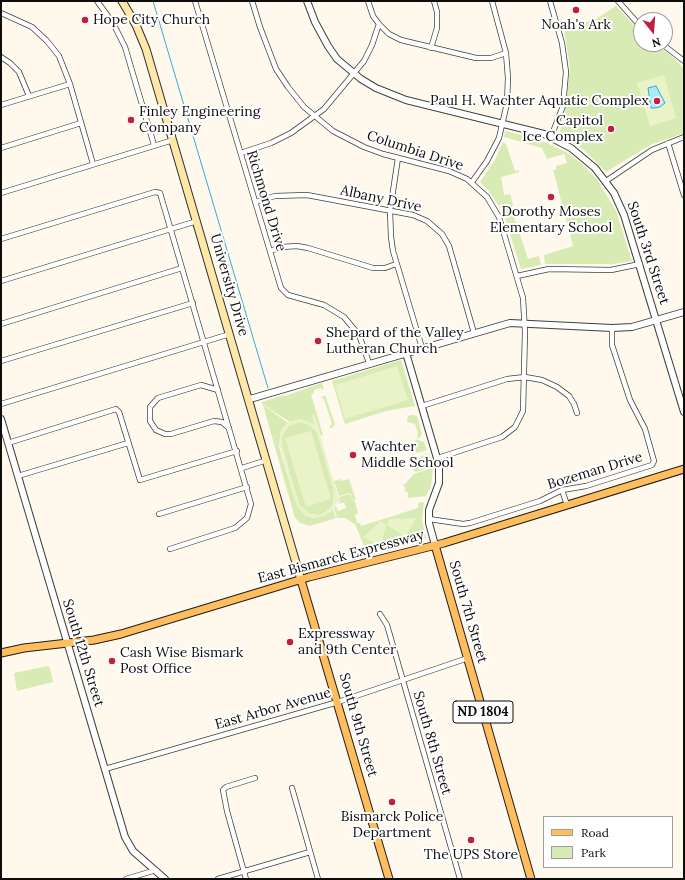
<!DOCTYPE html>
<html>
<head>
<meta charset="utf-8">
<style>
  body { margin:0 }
  #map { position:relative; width:685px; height:880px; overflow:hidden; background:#fff8ec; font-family:Lora,serif }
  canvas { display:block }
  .frame { position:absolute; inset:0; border:2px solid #0d0d0d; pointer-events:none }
  .legend { position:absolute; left:543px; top:816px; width:130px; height:52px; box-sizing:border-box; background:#fff; border:1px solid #9e9e9e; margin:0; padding:5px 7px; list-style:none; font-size:12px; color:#0d0d0d }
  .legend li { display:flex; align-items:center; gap:8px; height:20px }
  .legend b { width:20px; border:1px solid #9e9e9e }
  .north { position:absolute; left:633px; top:12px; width:40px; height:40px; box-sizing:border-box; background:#fff; border:1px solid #9e9e9e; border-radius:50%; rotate:163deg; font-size:11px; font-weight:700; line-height:16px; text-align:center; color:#0d0d0d }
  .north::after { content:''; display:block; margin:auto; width:14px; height:18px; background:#c31e40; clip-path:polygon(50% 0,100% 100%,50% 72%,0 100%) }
</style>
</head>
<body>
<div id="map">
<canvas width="685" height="880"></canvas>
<div class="frame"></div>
<ul class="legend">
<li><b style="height:5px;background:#ffbd5d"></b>Road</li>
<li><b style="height:11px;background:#d9ebb4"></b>Park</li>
</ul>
<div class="north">N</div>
</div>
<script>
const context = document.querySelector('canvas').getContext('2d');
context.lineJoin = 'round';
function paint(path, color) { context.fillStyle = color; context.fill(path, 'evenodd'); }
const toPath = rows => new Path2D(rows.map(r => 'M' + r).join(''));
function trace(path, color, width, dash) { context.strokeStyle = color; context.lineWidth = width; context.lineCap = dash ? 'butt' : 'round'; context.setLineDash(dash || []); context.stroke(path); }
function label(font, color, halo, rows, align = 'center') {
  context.font = font + ' Lora,serif'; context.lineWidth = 4; context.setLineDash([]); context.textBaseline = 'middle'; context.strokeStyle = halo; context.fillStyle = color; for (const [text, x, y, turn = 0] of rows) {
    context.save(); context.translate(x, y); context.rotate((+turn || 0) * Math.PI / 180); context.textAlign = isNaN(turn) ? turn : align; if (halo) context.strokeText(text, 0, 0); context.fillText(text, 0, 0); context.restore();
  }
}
paint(toPath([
  [616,6,641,33,641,44,656,44,675,59,684,69,684,133,650,145,606,172,583,149,559,134,565,114,570,68,564,29,596,19],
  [505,131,535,138,566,152,580,162,597,179,616,211,632,261,613,264,545,264,544,255,573,246,553,170,556,170,556,166,567,163,564,154,547,159,542,148,504,137],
  [503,142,506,144,515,171,519,170,519,172,501,177,504,195,510,194,513,205,511,208,528,259,539,256,541,265,521,269,503,212,489,191,480,182,495,160],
  [401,360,415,406,386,411,345,424,332,381],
  [322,383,324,390,320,388,314,390,314,393,311,394,323,435,321,436,314,414,315,426,307,421,290,422,262,404,262,402,284,395,285,396],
  [325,395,335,424,332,428,329,427,332,424,324,399,321,398],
  [263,405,288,423,281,431,279,447,297,506,305,515,313,518,324,516,333,509,336,518,310,526,300,523,295,518],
  [413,415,417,416,422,434,419,438,417,438,418,433,415,424,407,422,408,416],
  [300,422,310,425,317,432,334,491,333,505,326,512,320,515,310,514,299,505,282,446,282,436,285,430,290,425],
  [415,439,424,442,427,450,417,453,414,450,416,448],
  [428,454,430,456,433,467,416,472,411,468,412,466,421,456],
  [433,468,431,486,426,496,408,498,408,493,404,490,406,488,403,486,414,474],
  [341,479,341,481,349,479,356,500,353,499,350,493,339,496,334,481],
  [349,494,355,502,358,513,355,515,357,523,360,523,361,526,418,508,418,503,424,502,422,520,426,538,366,551,355,524,345,518,337,518,334,508,336,506,338,511,346,508,344,503,340,503,339,497],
  [48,666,50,668,53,682,17,691,14,673]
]), '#d9ebb4');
paint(toPath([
  [664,75,676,118,650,126,637,83],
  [397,366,408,400,345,419,335,385],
  [314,414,340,503,338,504,337,502,331,512,324,516,317,518,305,515,297,506,279,443,281,431,285,425,292,421,300,419,307,421,314,425,312,415],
  [300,422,310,425,317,432,334,491,333,505,326,512,320,515,310,514,299,505,282,446,282,436,285,430,290,425],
  [311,431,331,499,306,507,285,438],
  [416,518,405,537,387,525,389,519],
  [381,521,386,525,381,546,363,537]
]), '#eaf2c7');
const water = toPath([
  [656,86,665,103,660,107,654,108,651,108,648,88,656,86]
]);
paint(water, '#aee9f9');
trace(water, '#32add3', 1);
trace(toPath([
  [153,1,268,388]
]), '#32add3', 1);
const minor = toPath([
  [97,1,113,23,125,47,154,145],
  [195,1,281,288,288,295,324,305,344,317,359,335,369,363],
  [252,1,260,27,276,69,288,87,304,107,333,131,364,147,383,154,449,171,467,179,487,197,499,217,523,298,525,332,523,411,515,427,502,437,438,458],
  [368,1,373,16,379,24,389,34,401,40,476,58,491,58,506,53],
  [550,1,562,43,566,72,563,106,551,137],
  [618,1,641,27],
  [1,13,32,27,47,41,59,56,70,84,93,164],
  [662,44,684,61],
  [431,48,437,28,437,12,434,1],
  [1,57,10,63,19,72,29,96],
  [1,105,70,84],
  [668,143,684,195],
  [1,148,81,123],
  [241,153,271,143,291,133,324,109,364,61,372,45,379,24],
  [398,158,390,211,391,237,393,251,422,348],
  [606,181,652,150,684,137],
  [472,182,487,161,499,138,507,103,508,78,506,53,492,1],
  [1,193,173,140],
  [255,202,275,196,307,195,413,215,427,221,442,234,449,246,474,333],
  [1,239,155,192,160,193,251,504,247,518,235,528,170,549],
  [270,251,282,247,297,246,308,248,373,268,385,268,396,264],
  [517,276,549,269,611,270,640,264],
  [1,281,197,221],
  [1,324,182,268],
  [1,361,193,303],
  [218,390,201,385,158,398,150,407,150,421,156,430,165,434,171,434,214,421,222,422,229,428],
  [1,404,230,334],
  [422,406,507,379,525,377,542,380,557,387,569,396,574,404,577,413],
  [8,443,116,409,119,412,140,480,237,451],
  [242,468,267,460],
  [18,476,128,443],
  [562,490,567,505],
  [159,514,247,487],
  [429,519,463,524,470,523,540,501,562,490,586,486,652,465,654,461,645,429,630,400,612,345,612,328],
  [380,614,387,625,460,879],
  [105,769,338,702,468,658],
  [292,788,318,879],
  [126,879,156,870],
  [218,879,310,852],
  [246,879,227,811,223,790,226,787,255,778]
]);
const tertiary = toPath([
  [307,1,315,22,328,46,337,59,361,79,376,88,406,100,544,134,571,148,595,168,614,193,624,215,684,412],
  [406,353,439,465,439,483,429,510,429,523,435,545],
  [250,399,510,323,612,328,632,327,684,312],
  [1,419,125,837,133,851,165,879]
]);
const secondary = toPath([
  [122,1,136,25,146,49,301,580]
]);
const primary = toPath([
  [435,545,531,879],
  [301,580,389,879],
  [1,653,24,648,94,640,121,634,309,577,444,543,684,469]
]);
trace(minor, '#404040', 6);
trace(tertiary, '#404040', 8);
trace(secondary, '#2f2f2f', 9);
trace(primary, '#1e1e1e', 9);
trace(minor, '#fff', 4.5);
trace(tertiary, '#fff', 6);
trace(secondary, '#ffe7a7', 7);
trace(primary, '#ffbd5d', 7);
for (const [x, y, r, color] of [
  [576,10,4,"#c31e40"],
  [85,20,4,"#c31e40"],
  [657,101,4,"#c31e40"],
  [131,120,4,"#c31e40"],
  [611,129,4,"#c31e40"],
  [551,197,4,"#c31e40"],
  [318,341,4,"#c31e40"],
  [353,455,4,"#c31e40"],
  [290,642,4,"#c31e40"],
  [112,661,4,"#c31e40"],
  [392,802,4,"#c31e40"],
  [471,840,4,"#c31e40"]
]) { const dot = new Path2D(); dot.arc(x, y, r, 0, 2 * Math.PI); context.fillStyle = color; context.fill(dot); trace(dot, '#fff', 1.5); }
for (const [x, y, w] of [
  [483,712,60]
]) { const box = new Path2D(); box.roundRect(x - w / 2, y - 11, w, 22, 3); context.fillStyle = '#fff'; context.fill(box); trace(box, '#0d0d0d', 1); }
label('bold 13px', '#0d0d0d', null, [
  ["ND 1804",483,712]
]);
label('14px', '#0d0d0d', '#fff', [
  ["Hope City Church",93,20],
  ["Noah's Ark",576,25,"center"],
  ["Paul H. Wachter Aquatic Complex",649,101,"right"],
  ["Finley Engineering",139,112],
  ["Company",139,128],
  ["Capitol",603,121,"right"],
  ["Ice Complex",603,137,"right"],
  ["Dorothy Moses",551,212,"center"],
  ["Elementary School",551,228,"center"],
  ["Shepard of the Valley",326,333],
  ["Lutheran Church",326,349],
  ["Wachter",361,447],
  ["Middle School",361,463],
  ["Expressway",298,634],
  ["and 9th Center",298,650],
  ["Cash Wise Bismark",120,653],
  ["Post Office",120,669],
  ["Bismarck Police",392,817,"center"],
  ["Department",392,833,"center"],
  ["The UPS Store",471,855,"center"]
], 'left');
label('14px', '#0d0d0d', '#fff', [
  ["Columbia Drive",415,151,18],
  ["Albany Drive",381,199,12],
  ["Richmond Drive",266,201,73],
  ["South 3rd Street",648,253,72],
  ["University Drive",229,285,74],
  ["Bozeman Drive",595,471,-17],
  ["East Bismarck Expressway",341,557,-15],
  ["South 7th Street",468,612,74],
  ["South 12th Street",83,653,73],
  ["East Arbor Avenue",273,709,-16],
  ["South 9th Street",358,725,74],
  ["South 8th Street",432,743,74]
]);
</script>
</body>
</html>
